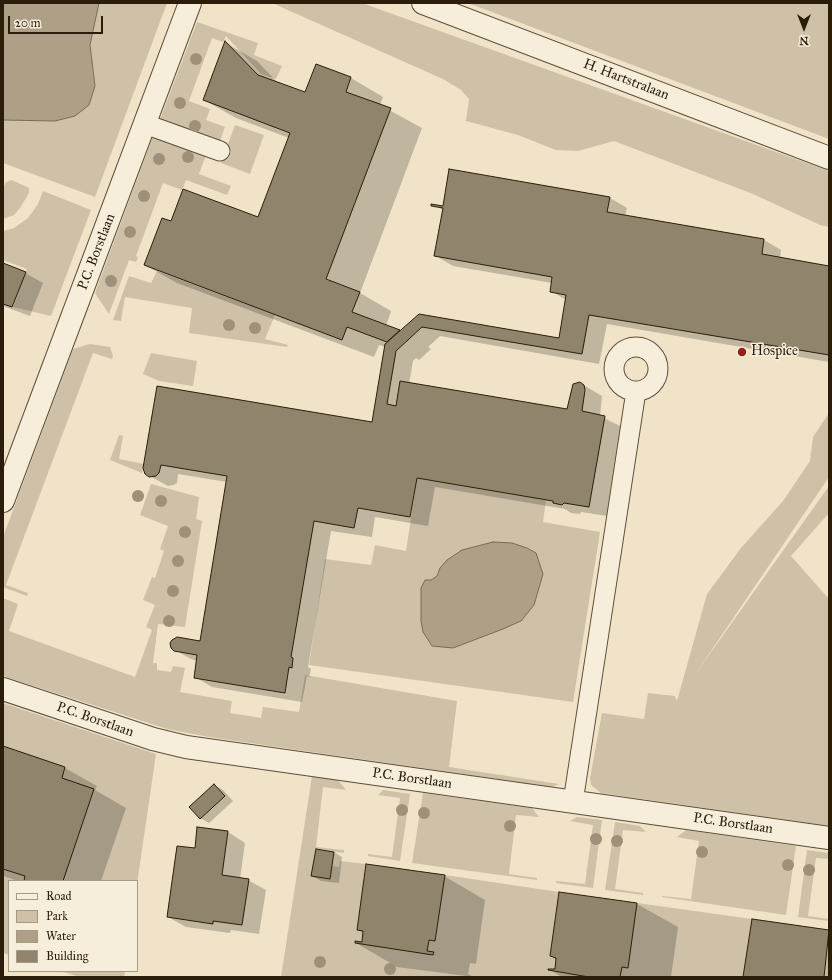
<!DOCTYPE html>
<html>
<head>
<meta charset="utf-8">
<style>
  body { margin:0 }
  #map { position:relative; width:832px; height:980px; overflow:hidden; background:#f1e3c7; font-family:"IM FELL Great Primer",serif }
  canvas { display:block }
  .frame { position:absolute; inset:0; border:4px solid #2a1d0a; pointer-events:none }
  .legend { position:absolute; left:8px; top:880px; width:130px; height:92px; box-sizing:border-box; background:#f6eddb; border:1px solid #a49a87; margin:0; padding:5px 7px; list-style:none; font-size:12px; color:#2a1d0a }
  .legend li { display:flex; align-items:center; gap:8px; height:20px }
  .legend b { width:20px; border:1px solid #a49a87 }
  .north { position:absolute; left:784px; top:8px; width:40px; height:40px; -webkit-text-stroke:3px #f6eddb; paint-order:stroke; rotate:180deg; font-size:11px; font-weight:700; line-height:16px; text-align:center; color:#2a1d0a }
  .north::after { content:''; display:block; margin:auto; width:14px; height:18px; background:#2a1d0a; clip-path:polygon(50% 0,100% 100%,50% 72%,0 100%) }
  .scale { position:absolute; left:8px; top:16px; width:95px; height:18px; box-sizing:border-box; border:2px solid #2a1d0a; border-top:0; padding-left:5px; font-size:12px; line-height:14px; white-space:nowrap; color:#2a1d0a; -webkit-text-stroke:3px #f6eddb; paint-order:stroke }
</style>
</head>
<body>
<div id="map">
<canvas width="832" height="980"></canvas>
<div class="frame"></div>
<ul class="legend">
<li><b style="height:5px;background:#f6eddb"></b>Road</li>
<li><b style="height:11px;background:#cfc1a7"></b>Park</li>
<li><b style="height:11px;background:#ada087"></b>Water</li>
<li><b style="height:11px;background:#91846c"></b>Building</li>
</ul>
<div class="north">N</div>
<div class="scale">20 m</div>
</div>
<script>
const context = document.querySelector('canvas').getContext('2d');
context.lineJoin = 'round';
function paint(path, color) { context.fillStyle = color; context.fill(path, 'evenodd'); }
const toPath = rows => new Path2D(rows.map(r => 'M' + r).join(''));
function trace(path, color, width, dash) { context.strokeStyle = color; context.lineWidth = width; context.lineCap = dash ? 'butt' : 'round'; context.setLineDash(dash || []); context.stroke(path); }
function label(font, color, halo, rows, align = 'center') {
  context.font = font + ' "IM FELL Great Primer",serif'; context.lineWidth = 3; context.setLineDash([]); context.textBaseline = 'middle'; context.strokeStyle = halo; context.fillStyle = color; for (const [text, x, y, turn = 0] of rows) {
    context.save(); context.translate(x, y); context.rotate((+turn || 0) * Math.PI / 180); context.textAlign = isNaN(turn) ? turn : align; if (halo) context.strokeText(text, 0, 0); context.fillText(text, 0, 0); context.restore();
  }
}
paint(toPath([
  [99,3,167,3,95,197,3,163,3,120,55,121,95,86,90,45],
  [272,3,362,3,829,171,829,227,820,225,753,194,614,141,578,151,556,150,518,135,466,121,469,99,461,90,443,79],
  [468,3,829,3,829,139],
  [197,22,258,43,254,55,282,66,276,79,261,74,226,36,223,42,212,38,189,101,210,109,206,120,225,127,219,144,159,122],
  [235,125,264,135,250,174,221,163],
  [153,136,206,155,199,174,231,186,227,195,186,180,182,190,163,183,136,256,138,257,136,262,129,260,109,314,95,293],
  [12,180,29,188,29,193,20,208,14,215,3,219,3,188,6,182],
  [43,191,91,210,51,316,13,307,27,269,3,260,3,231,14,228,28,218,38,204],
  [157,271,275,315,265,339,288,345,287,347,189,333,192,308,125,297,121,321,113,320,129,276,151,283],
  [90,344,110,347,113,356,112,359,93,353,6,585,28,593,27,596,3,587,3,537,73,349],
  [151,353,197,361,193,386,159,381,143,374],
  [829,413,829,477,694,676,829,486,829,513,791,556,829,599,829,826,601,793,591,785,590,778,602,713,644,719,648,693,675,696,677,701,707,594,741,548,783,501,810,461,813,437],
  [119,435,123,436,119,459,144,464,142,473,110,460],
  [417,478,546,500,543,522,600,532,573,702,309,665,325,559,371,565,375,545,406,551],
  [151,484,199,497,196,519,202,521,185,627,158,624,153,663,157,663,157,670,171,672,173,666,185,668,180,692,232,701,230,713,261,718,263,707,299,712,305,675,457,701,449,767,559,784,552,787,209,737,167,729,3,676,3,598,18,604,9,631,135,677,152,630,146,627,155,605,143,600,152,577,155,578,164,551,160,549,168,526,140,515],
  [3,703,156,754,137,884,137,881,9,881,9,955,3,953],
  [312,776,338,780,346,790,323,787,316,847,344,850,344,853,316,849,311,876,330,879,332,866,339,867,340,861,366,864,357,930,363,931,362,942,355,941,355,943,433,954,434,952,427,951,429,940,435,941,445,875,559,892,550,957,556,958,555,969,548,970,594,977,281,977],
  [383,790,410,794,400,861,368,856,368,854,392,857,400,798,378,795],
  [423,793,532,808,539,817,516,815,509,874,537,878,537,880,412,863],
  [577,817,602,820,593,888,556,883,556,881,585,884,593,825,570,821],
  [615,822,640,826,646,832,623,830,615,889,643,893,643,895,605,890],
  [686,830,796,846,786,915,662,897,662,896,691,899,699,841,677,837],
  [807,850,829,853,829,859,816,858,808,916,829,919,829,921,798,917],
  [637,903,752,919,743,977,620,977,622,967,628,968],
  [60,971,125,971,124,977,80,977]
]), '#cfc1a7');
const water = toPath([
  [3,3,99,3,90,45,95,86,89,105,75,116,55,121,3,120,3,3],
  [493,542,512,543,527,548,536,553,543,574,534,605,521,621,503,629,453,648,432,646,423,632,421,621,421,588,425,580,431,580,437,576,440,568,447,560,462,550,493,542]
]);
paint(water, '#ada087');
trace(water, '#796c55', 1);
paint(toPath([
  [226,43,257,61,279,84,306,93,316,65,351,78,383,97,380,105,422,128,360,293,391,311,386,326,400,331,419,315,560,339,566,300,551,291,552,283,453,266,436,256,443,210,436,206,444,207,610,198,627,208,625,216,764,240,781,250,780,258,829,267,829,362,607,324,599,364,440,336,428,347,431,349,419,360,416,358,413,361,409,384,568,410,580,383,602,396,600,416,622,427,607,516,581,512,580,514,571,513,565,509,435,487,428,526,375,517,372,537,331,531,308,667,311,669,309,677,307,676,302,702,212,687,195,677,197,661,191,659,173,649,201,642,227,482,178,474,177,483,174,485,168,486,146,474,144,468,372,423,385,347,379,345,374,357,177,283,145,265,171,222,259,219,289,138,236,118,204,100],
  [3,265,25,273,43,283,30,316,3,306],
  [3,747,65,768,97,786,95,790,126,808,101,881,18,881,3,876],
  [214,785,223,790,233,801,209,823,200,818],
  [228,832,245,843,240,879,248,880,266,890,259,934,231,930,230,933,186,927,168,917,195,849],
  [334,852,342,857,339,883,321,881,312,876],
  [444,876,485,900,476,964,470,963,468,974,474,977,397,967,356,943,362,944,364,933,358,930],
  [560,893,637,904,678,927,671,977,562,977,550,970,556,970,557,959,551,956],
  [753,920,829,931,829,977,744,977]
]), '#0003');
const building = toPath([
  [225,41,258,75,305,92,316,64,351,77,346,92,391,108,326,279,360,292,352,312,400,330,387,342,347,327,342,340,144,265,162,218,171,221,183,189,258,217,290,133,203,100,225,41],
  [449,169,610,197,607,212,764,239,762,254,829,266,829,355,589,315,582,354,422,327,396,351,387,404,396,406,400,381,567,409,573,384,580,382,584,385,585,390,582,411,605,416,589,507,564,503,562,505,553,503,553,501,417,478,410,517,358,508,354,528,314,521,291,657,293,658,292,668,289,667,285,693,194,678,197,655,174,651,171,648,170,643,172,640,177,637,200,641,227,476,161,465,159,473,156,476,149,477,145,474,143,468,157,386,372,422,385,344,419,314,559,338,566,295,550,292,552,277,434,256,443,208,431,206,431,204,443,206,449,169],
  [3,263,26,272,12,307,3,304,3,263],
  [3,746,65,767,62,778,94,789,63,881,24,881,25,876,3,869,3,746],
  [214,784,225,796,200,819,189,807,214,784],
  [197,827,228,831,222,875,249,879,242,925,213,921,213,924,167,917,177,846,195,848,197,827],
  [316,849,334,852,330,879,311,876,316,849],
  [366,864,445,875,435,941,429,940,427,951,434,952,433,955,355,943,355,941,362,942,363,931,357,930,366,864],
  [559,892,637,903,628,968,622,967,620,977,589,977,548,970,548,969,555,969,556,958,550,956,559,892],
  [752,919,829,930,824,977,743,977,752,919]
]);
paint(building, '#91846c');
trace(building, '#2a1d0a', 1);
const service = toPath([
  [145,124,220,151],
  '614 369a22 22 0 1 1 44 0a22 22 0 1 1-44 0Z',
  [573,802,636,391]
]);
const minor = toPath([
  [423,3,829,158],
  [3,501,190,3],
  [3,689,153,739,186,747,829,838]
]);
trace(service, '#5c4e39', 21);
trace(minor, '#5c4e39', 24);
trace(service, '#f6eddb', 19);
trace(minor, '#f6eddb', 22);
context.fillStyle = '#9f9179';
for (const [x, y] of [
  [196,59],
  [180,103],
  [195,126],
  [188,157],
  [159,159],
  [144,196],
  [130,232],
  [111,281],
  [229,325],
  [255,328],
  [138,496],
  [161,501],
  [185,532],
  [178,561],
  [173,591],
  [169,621],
  [402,810],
  [424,813],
  [510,826],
  [596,839],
  [617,841],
  [702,852],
  [788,865],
  [809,870],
  [320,962],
  [390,969]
]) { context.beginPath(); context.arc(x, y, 6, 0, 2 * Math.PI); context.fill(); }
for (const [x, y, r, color] of [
  [742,352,5,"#8f2418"]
]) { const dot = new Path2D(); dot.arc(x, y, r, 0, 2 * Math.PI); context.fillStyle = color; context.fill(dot); trace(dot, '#f6eddb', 1.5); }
label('14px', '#2a1d0a', '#f6eddb', [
  ["H. Hartstralaan",626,80,21],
  ["P.C. Borstlaan",97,252,-69],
  ["P.C. Borstlaan",95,720,19],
  ["P.C. Borstlaan",412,779,8],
  ["P.C. Borstlaan",733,824,8]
]);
label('14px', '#2a1d0a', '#f6eddb', [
  ["Hospice",751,352]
], 'left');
</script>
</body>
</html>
